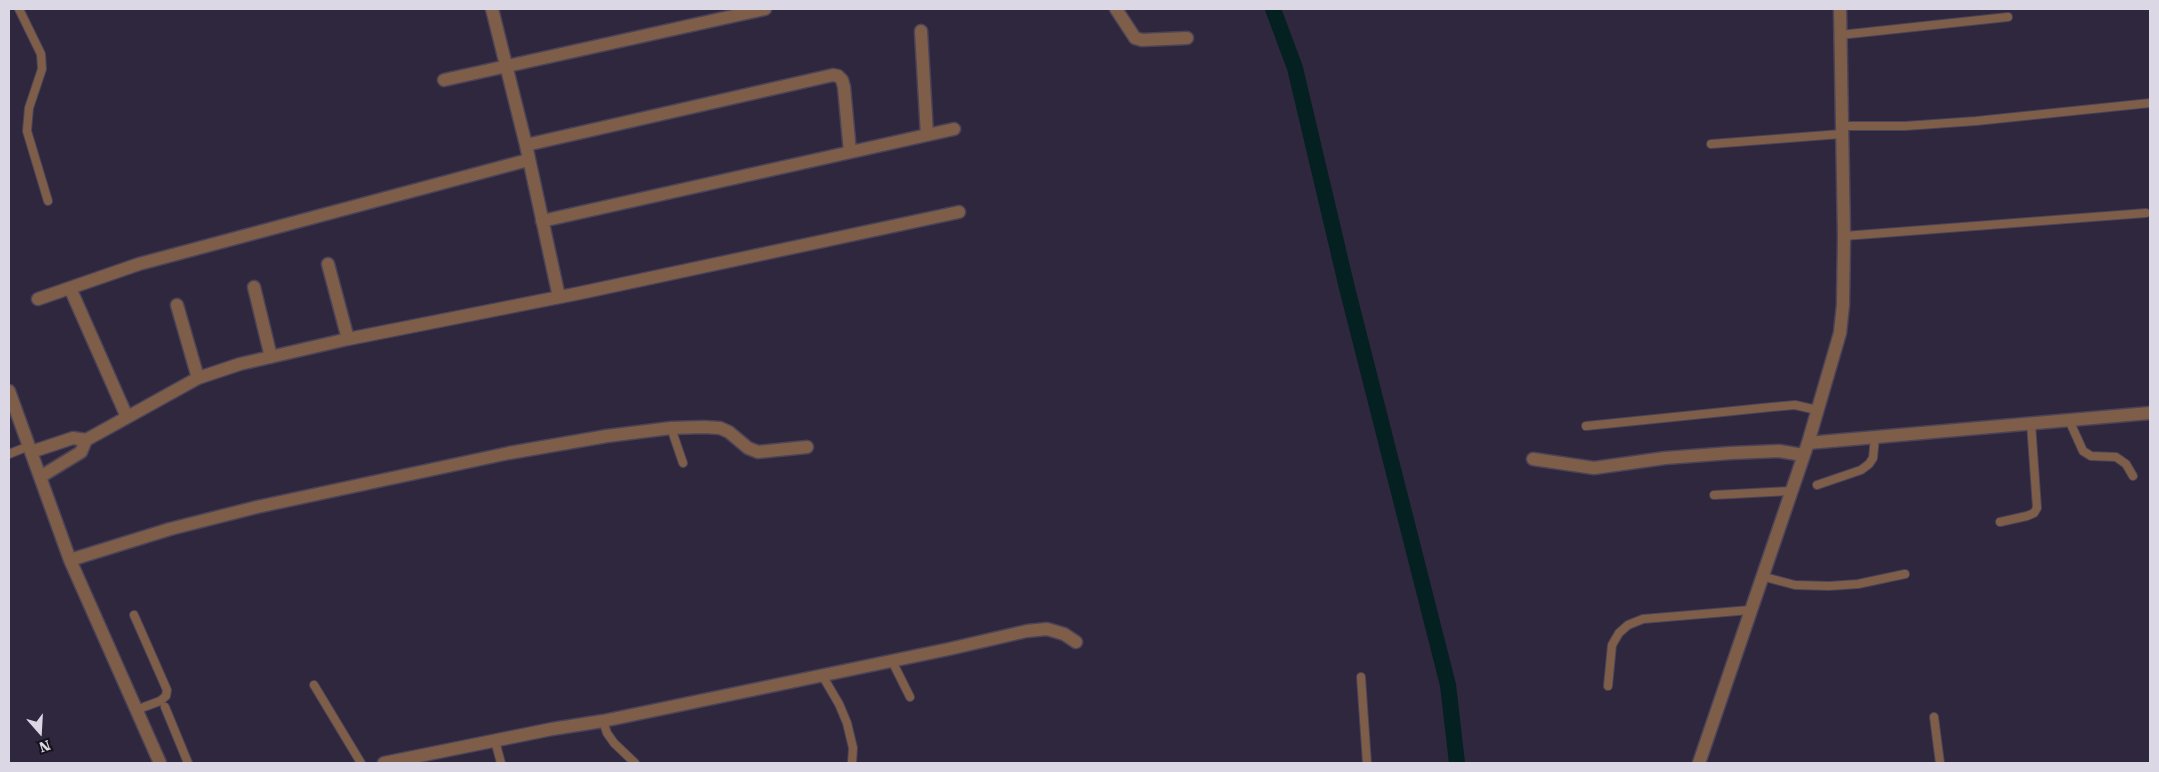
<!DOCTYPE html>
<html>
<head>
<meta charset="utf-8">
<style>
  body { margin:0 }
  #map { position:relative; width:2159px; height:772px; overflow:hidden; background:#2f273d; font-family:"Roboto Serif",serif }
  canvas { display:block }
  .frame { position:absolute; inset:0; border:10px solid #dbd7e5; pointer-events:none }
  .north { position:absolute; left:15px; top:707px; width:50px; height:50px; -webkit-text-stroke:4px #15121c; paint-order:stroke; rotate:161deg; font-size:14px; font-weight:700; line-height:20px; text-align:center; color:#dbd7e5 }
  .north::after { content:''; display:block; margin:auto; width:18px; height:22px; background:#dbd7e5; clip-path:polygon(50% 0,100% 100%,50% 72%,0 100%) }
</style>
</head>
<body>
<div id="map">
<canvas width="2159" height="772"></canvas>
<div class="frame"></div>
<div class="north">N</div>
</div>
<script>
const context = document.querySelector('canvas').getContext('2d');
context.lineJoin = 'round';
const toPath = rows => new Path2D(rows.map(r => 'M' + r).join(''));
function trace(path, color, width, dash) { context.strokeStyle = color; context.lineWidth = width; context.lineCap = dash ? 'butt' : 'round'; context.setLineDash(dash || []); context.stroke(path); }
trace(toPath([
  [1273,9,1295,68,1347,288,1448,685,1457,763]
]), '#042021', 16);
const lane = toPath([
  [19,9,41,54,42,69,29,108,27,131,48,201],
  [1840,35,2008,17],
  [1841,126,1905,126,1976,121,2150,103],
  [1711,144,1841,134],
  [1844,236,2146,213],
  [2069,420,2083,451,2091,456,2116,457,2126,464,2133,476],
  [1586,426,1772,407,1795,405,1817,410],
  [671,428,683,463],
  [9,454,29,446],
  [1817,485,1861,470,1869,464,1873,458,1875,437],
  [1714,495,1790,491],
  [2000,522,2027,516,2034,513,2037,508,2031,423],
  [1761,576,1795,585,1829,586,1858,584,1905,574],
  [134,615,167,690,166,696,160,701,136,710],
  [892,661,910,697],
  [822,675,839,704,847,723,853,748,852,763],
  [1361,677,1367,763],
  [314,685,361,763],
  [1608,686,1612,645,1619,633,1628,625,1643,619,1750,610],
  [165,707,188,763],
  [1934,717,1940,763],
  [603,721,607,733,614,743,635,763],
  [495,741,501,763]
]);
const street = toPath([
  [492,9,526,145,559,297],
  [1116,9,1135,38,1142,40,1187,38],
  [921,31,927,135],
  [444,80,765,9],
  [526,145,833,75,838,76,842,80,844,87,850,152],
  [542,221,954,129],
  [328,264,348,339],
  [254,287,271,357],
  [70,288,127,417],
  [38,299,139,264,528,160],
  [177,305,198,378],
  [9,391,70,560,160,763],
  [86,440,198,378,240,364,348,339,580,293,959,212],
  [1808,443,2150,413],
  [31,452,73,438,86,440,81,452,40,477],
  [1533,459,1594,468,1665,458,1731,453,1779,451,1803,455],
  [70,560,170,529,257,507,509,453,607,436,671,428,704,427,720,428,729,432,748,448,758,452,807,447],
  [384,763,552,729,603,721,949,649,1027,631,1047,629,1064,634,1076,642],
  [1699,763,1808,443,1840,333,1843,305,1844,236,1840,9]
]);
trace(lane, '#4b4358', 10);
trace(street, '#4b4358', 15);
trace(lane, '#7e5e49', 8);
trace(street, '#7e5e49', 12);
</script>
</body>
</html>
